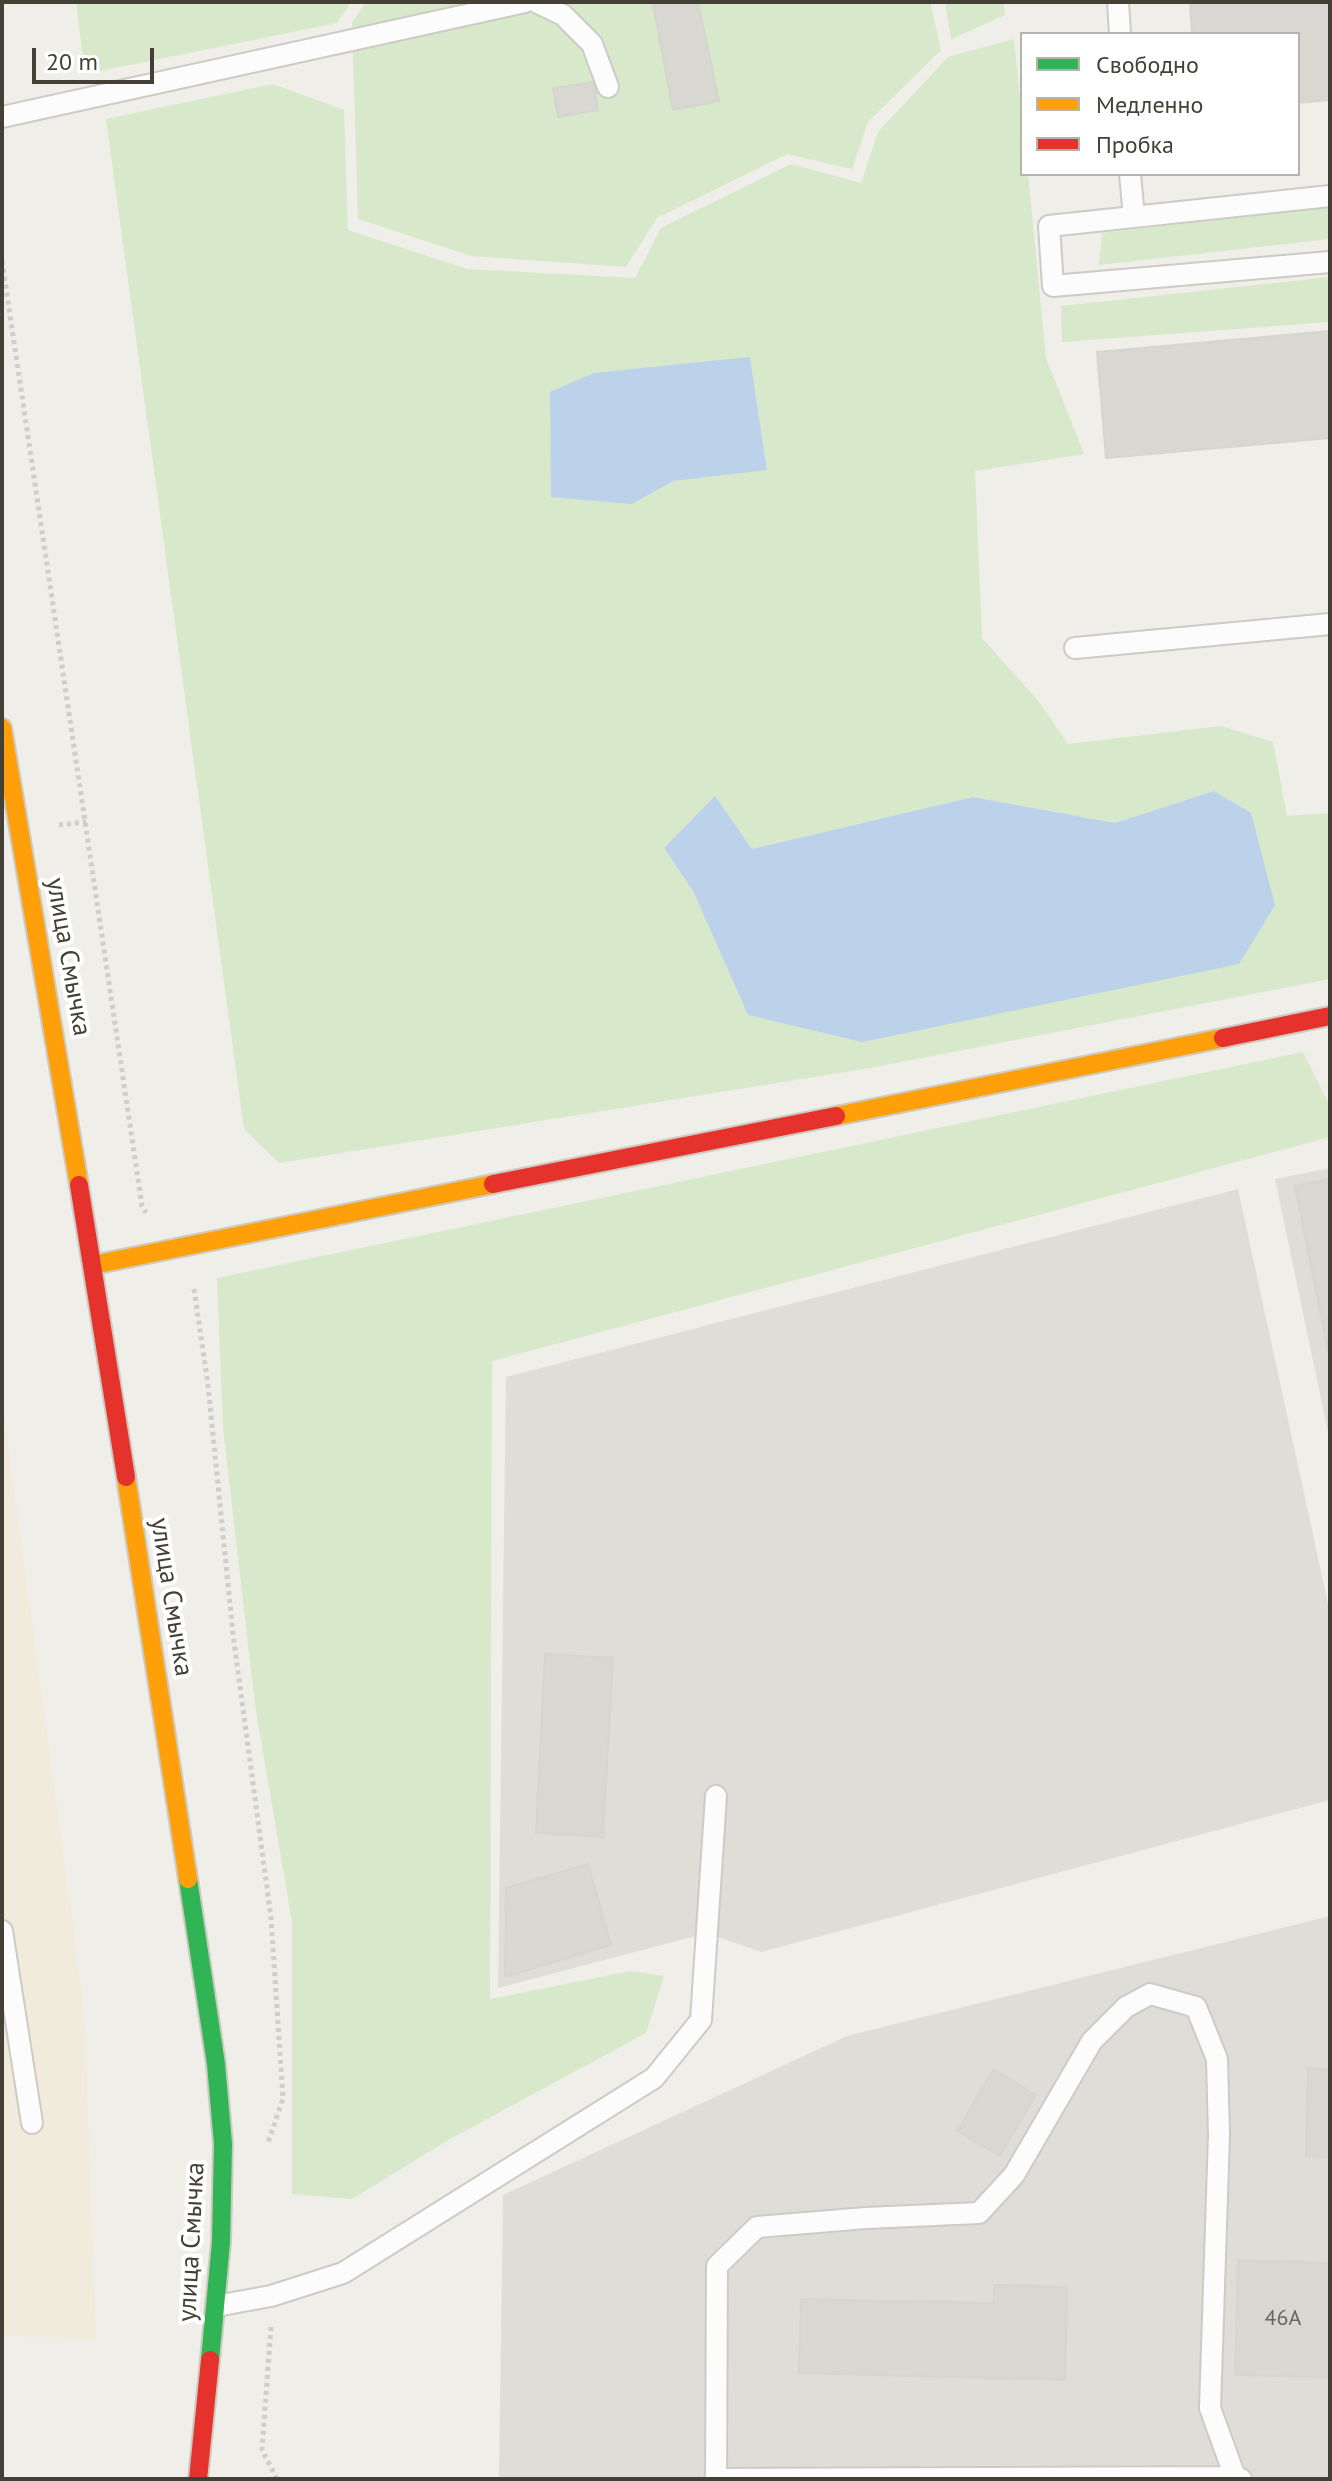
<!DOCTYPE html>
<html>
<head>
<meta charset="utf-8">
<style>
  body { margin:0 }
  #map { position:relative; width:1332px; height:2481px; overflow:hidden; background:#efeee9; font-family:"PT Sans",sans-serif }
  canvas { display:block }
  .frame { position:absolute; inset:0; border:4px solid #444036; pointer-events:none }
  .legend { position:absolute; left:1020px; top:32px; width:280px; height:144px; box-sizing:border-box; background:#fff; border:2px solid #b4b3af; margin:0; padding:10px 14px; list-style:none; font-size:24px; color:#444036 }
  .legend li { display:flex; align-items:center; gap:16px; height:40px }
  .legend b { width:40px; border:2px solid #b4b3af }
  .scale { position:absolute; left:32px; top:48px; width:122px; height:36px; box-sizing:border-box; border:4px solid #444036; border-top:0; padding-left:10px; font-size:24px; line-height:28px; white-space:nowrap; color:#444036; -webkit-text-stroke:6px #fff; paint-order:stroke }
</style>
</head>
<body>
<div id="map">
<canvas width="1332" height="2481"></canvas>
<div class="frame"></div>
<ul class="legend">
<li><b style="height:10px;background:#30b455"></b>Свободно</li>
<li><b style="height:10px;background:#ff9f0a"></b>Медленно</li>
<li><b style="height:10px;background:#e5322d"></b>Пробка</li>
</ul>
<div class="scale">20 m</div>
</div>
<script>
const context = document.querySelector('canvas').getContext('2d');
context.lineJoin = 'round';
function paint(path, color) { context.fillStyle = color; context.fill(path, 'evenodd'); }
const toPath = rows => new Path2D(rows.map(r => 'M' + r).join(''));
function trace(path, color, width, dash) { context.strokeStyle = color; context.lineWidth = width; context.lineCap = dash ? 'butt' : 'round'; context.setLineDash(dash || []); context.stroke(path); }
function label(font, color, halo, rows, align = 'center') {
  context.font = font + ' "PT Sans",sans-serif'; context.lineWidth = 8; context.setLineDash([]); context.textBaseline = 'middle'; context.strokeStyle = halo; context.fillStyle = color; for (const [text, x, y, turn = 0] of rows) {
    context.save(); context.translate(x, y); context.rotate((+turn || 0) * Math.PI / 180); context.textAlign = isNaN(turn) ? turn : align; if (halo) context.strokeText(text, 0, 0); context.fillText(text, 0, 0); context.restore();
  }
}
paint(toPath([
  [2,1400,84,2008,96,2339,2,2336]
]), '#f1ebdc');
paint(toPath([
  [1330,1168,1330,1442,1275,1179],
  [1238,1189,1330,1613,1330,1800,761,1952,707,1933,498,1988,506,1377],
  [1330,1916,1330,2479,499,2479,503,2195,847,2036]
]), '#dfddd7');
paint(toPath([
  [76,2,351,2,337,23,85,74],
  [366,2,930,2,941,50,868,122,852,169,787,154,657,218,626,267,472,256,358,219,352,23],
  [945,2,1004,2,1005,15,951,39],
  [1014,39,1022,116,1022,174,1028,174,1046,358,1084,454,975,471,982,638,1039,702,1068,744,1221,726,1273,742,1287,816,1330,813,1330,979,870,1068,279,1163,244,1129,106,119,273,84,344,110,348,230,467,269,635,278,661,228,791,164,861,183,878,132,948,57],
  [750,357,767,469,672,481],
  [1214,791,748,1015,693,891,664,848,715,797,752,849,973,797,1115,823],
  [1330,207,1330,239,1099,265,1102,233],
  [1330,277,1330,322,1062,342,1061,306],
  [1303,1052,1330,1106,1330,1137,492,1361,490,1999,630,1971,664,1976,646,2033,450,2139,352,2199,292,2194,292,1922,255,1705,223,1428,217,1278]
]), '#d8e8ca');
paint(toPath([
  [750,357,767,470,673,481,632,504,551,497,550,392,594,373],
  [1214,791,1251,813,1275,905,1239,964,862,1042,748,1015,693,891,664,848,715,796,752,849,973,797,1115,823]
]), '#bcd1ea');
const building = toPath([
  [667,2,698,2,719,101,673,110,653,5,667,2],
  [1190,2,1330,2,1330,100,1298,103,1298,34,1192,34,1190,2],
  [594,82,598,110,558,117,553,88,594,82],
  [1330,331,1330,438,1106,458,1097,352,1330,331],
  [1330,1179,1330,1360,1295,1186,1330,1179],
  [545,1654,613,1658,603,1837,536,1833,545,1654],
  [588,1864,611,1945,505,1977,506,1888,588,1864],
  [1308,2068,1330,2069,1330,2157,1306,2156,1308,2068],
  [994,2069,1036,2095,1000,2156,957,2131,994,2069],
  [1238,2260,1330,2263,1330,2377,1235,2375,1238,2260],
  [994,2285,1067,2287,1065,2380,799,2373,801,2299,994,2303,994,2285]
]);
paint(building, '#d8d7d1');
trace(building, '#d7d5cf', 2);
const lane = toPath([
  [536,2,563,15,592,44,608,87],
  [1118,2,1120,34],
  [2,117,525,2],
  [1130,174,1134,217],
  [1330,196,1049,226,1053,286,1330,262],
  [1075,648,1330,624],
  [2,1931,32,2123],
  [216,2306,271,2296,343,2273,654,2078,701,2020,716,1796],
  [716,2477,717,2266,757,2227,866,2218,979,2213,1014,2175,1092,2041,1126,2007,1150,1994,1196,2007,1217,2059,1219,2135,1210,2408,1235,2477],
  [715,2479,1235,2477,1241,2479]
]);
const fast = toPath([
  [188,1879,216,2064,223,2144,221,2242,210,2360]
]);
const slow = toPath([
  [2,728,79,1185],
  [836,1116,1223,1038],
  [93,1265,493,1184],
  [126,1477,188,1879]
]);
const jam = toPath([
  [1223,1038,1330,1016],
  [493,1184,836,1116],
  [79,1185,126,1477],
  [198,2479,210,2360]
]);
trace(lane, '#cdcbc6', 24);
trace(fast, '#cdcbc0', 22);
trace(slow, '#cdcbc0', 22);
trace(jam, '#cdcbc0', 22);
trace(toPath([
  [2,261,142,1206,146,1213],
  [59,825,86,822],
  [194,1289,208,1385,233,1634,271,1918,283,2098,268,2143],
  [271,2327,262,2450,277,2479]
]), '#d0cecb', 5, [4, 4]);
trace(lane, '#fdfcfc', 20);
trace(fast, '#30b455', 18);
trace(slow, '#ff9f0a', 18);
trace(jam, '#e5322d', 18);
label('22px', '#6a665e', null, [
  ["46А",1283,2319]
]);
label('26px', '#444036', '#fff', [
  ["улица Смычка",68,957,80],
  ["улица Смычка",171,1597,81],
  ["улица Смычка",192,2242,-87]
]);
</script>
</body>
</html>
